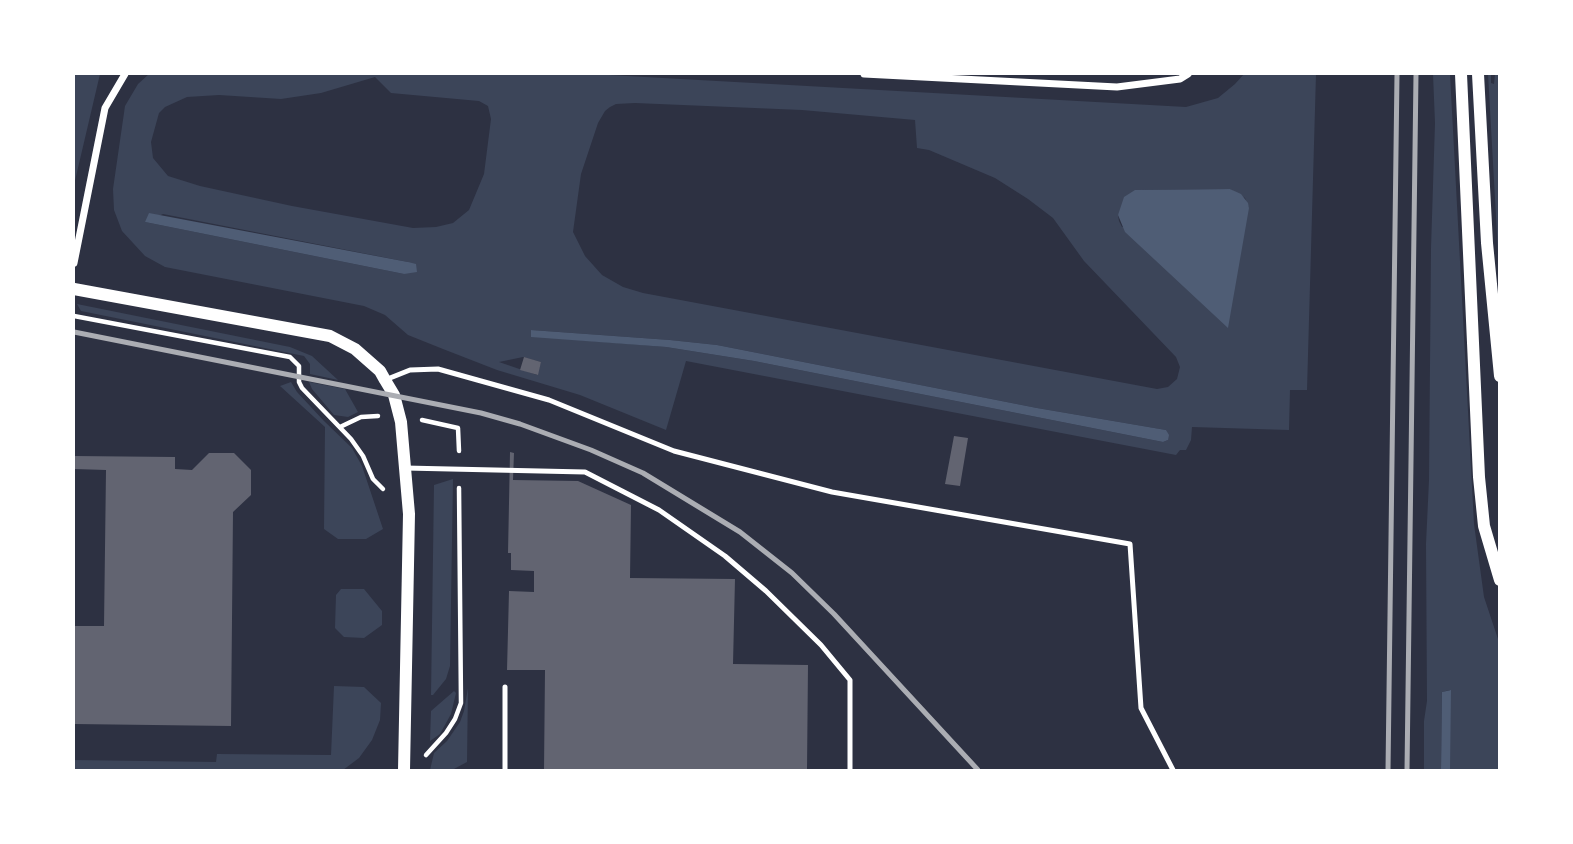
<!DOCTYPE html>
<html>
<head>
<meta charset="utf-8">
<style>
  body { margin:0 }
  #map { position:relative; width:1573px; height:844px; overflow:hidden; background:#2d3142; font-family:Ubuntu,sans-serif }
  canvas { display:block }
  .frame { position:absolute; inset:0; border:75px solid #fff; pointer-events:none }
</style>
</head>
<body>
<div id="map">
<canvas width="1573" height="844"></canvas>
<div class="frame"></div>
</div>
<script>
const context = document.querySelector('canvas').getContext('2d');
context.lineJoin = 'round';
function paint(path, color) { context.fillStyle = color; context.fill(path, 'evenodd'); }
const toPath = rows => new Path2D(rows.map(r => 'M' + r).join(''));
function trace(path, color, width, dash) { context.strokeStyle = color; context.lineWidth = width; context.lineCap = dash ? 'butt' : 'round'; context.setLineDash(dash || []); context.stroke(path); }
paint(toPath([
  [74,74,100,74,74,185],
  [149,74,591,74,1186,107,1218,98,1235,84,1244,74,1316,74,1307,390,1290,390,1289,430,1192,427,1191,440,1186,450,1180,450,1176,455,686,361,666,430,580,395,497,370,443,349,408,335,385,315,364,306,165,267,145,256,122,231,114,210,113,189,125,106,138,84],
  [375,77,391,93,479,101,488,106,491,119,484,174,469,210,453,223,436,227,413,228,292,206,200,186,168,176,153,158,151,142,159,113,165,107,187,97,219,95,281,99,321,93],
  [635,103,802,110,915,120,917,148,929,150,995,178,1028,199,1053,218,1084,261,1176,357,1180,367,1177,379,1168,387,1157,389,643,293,623,287,602,275,585,256,573,232,581,174,598,123,605,111,610,107,616,104],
  [1230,189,1245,198,1249,208,1122,227,1119,221,1118,215,1142,190],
  [163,214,408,262,404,274,145,222],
  [531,330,670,340,717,345,1037,408,1166,430,1168,440,1163,442,754,361,666,347,531,336],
  [523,357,541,362,537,375,499,362],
  [1433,74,1450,74,1474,524,1484,597,1499,642,1500,770,1450,770,1450,690,1442,692,1441,770,1424,770,1424,721,1427,701,1426,544,1429,480,1431,248,1435,123],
  [1488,74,1491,74,1491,83,1494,84,1495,74,1499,74,1499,270],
  [77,304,290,347,312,356,338,380,310,374,310,364,304,356,81,311],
  [291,382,297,392,324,421,352,448,362,466,383,529,366,539,338,539,324,529,325,427,280,386],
  [309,382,345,389,358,412,348,417,334,415,312,389],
  [453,479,450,666,446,679,433,695,431,695,434,485],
  [341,589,364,589,382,611,382,625,364,638,344,637,335,628,336,595],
  [334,686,364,687,381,703,380,720,372,740,359,758,343,770,74,770,74,760,216,762,217,754,331,755],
  [468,688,467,762,452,770,430,770,434,753,447,741,460,722,464,711],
  [454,691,456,693,451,714,440,734,430,741,431,711]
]), '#3c4559');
paint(toPath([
  [1230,189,1241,194,1248,203,1249,208,1228,328,1125,232,1118,215,1124,197,1135,190],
  [149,213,408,262,416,264,417,272,404,274,145,222],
  [531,330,670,340,717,345,1037,408,1166,430,1169,435,1168,440,1163,442,754,361,666,347,531,337],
  [1451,690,1450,770,1441,770,1442,692]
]), '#4f5d75');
paint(toPath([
  [524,357,541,362,538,375,520,370],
  [954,436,968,438,960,486,945,484],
  [510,452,514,453,513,480,578,481,631,505,630,578,735,579,733,664,808,665,807,770,544,770,545,670,507,670,509,591,534,592,534,571,511,570,511,553,508,553],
  [209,453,234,453,251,470,251,495,233,512,231,726,74,724,74,626,104,626,106,470,74,469,74,456,175,457,175,469,192,470]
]), '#626471');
trace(toPath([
  [74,316,290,357,299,366,299,382,302,388,351,439,363,456,373,479,383,489],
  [422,420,458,428,459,451],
  [340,427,361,417,378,416],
  [426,755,446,733,455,719,461,703,459,488]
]), '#fff', 4.5);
trace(toPath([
  [385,380,410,370,438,369,549,400,674,451,832,492,1130,544,1141,708,1173,770],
  [405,468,585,472,659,510,725,556,766,591,821,645,850,680,850,770],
  [505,770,505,687]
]), '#fff', 5);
trace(toPath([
  [864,74,1117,87,1180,79,1188,74],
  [74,263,105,108,125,74]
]), '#fff', 7);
trace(toPath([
  [1461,74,1479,477,1484,526,1500,580],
  [1478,74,1487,243,1500,376],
  [74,289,330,336,355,349,380,371,385,380,394,395,401,422,409,514,404,770]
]), '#fff', 12);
trace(toPath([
  [74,332,481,413,520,424,591,450,643,473,740,532,792,573,834,614,978,770],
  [1388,770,1397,74],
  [1407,770,1416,74]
]), '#abadb3', 5);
</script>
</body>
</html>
